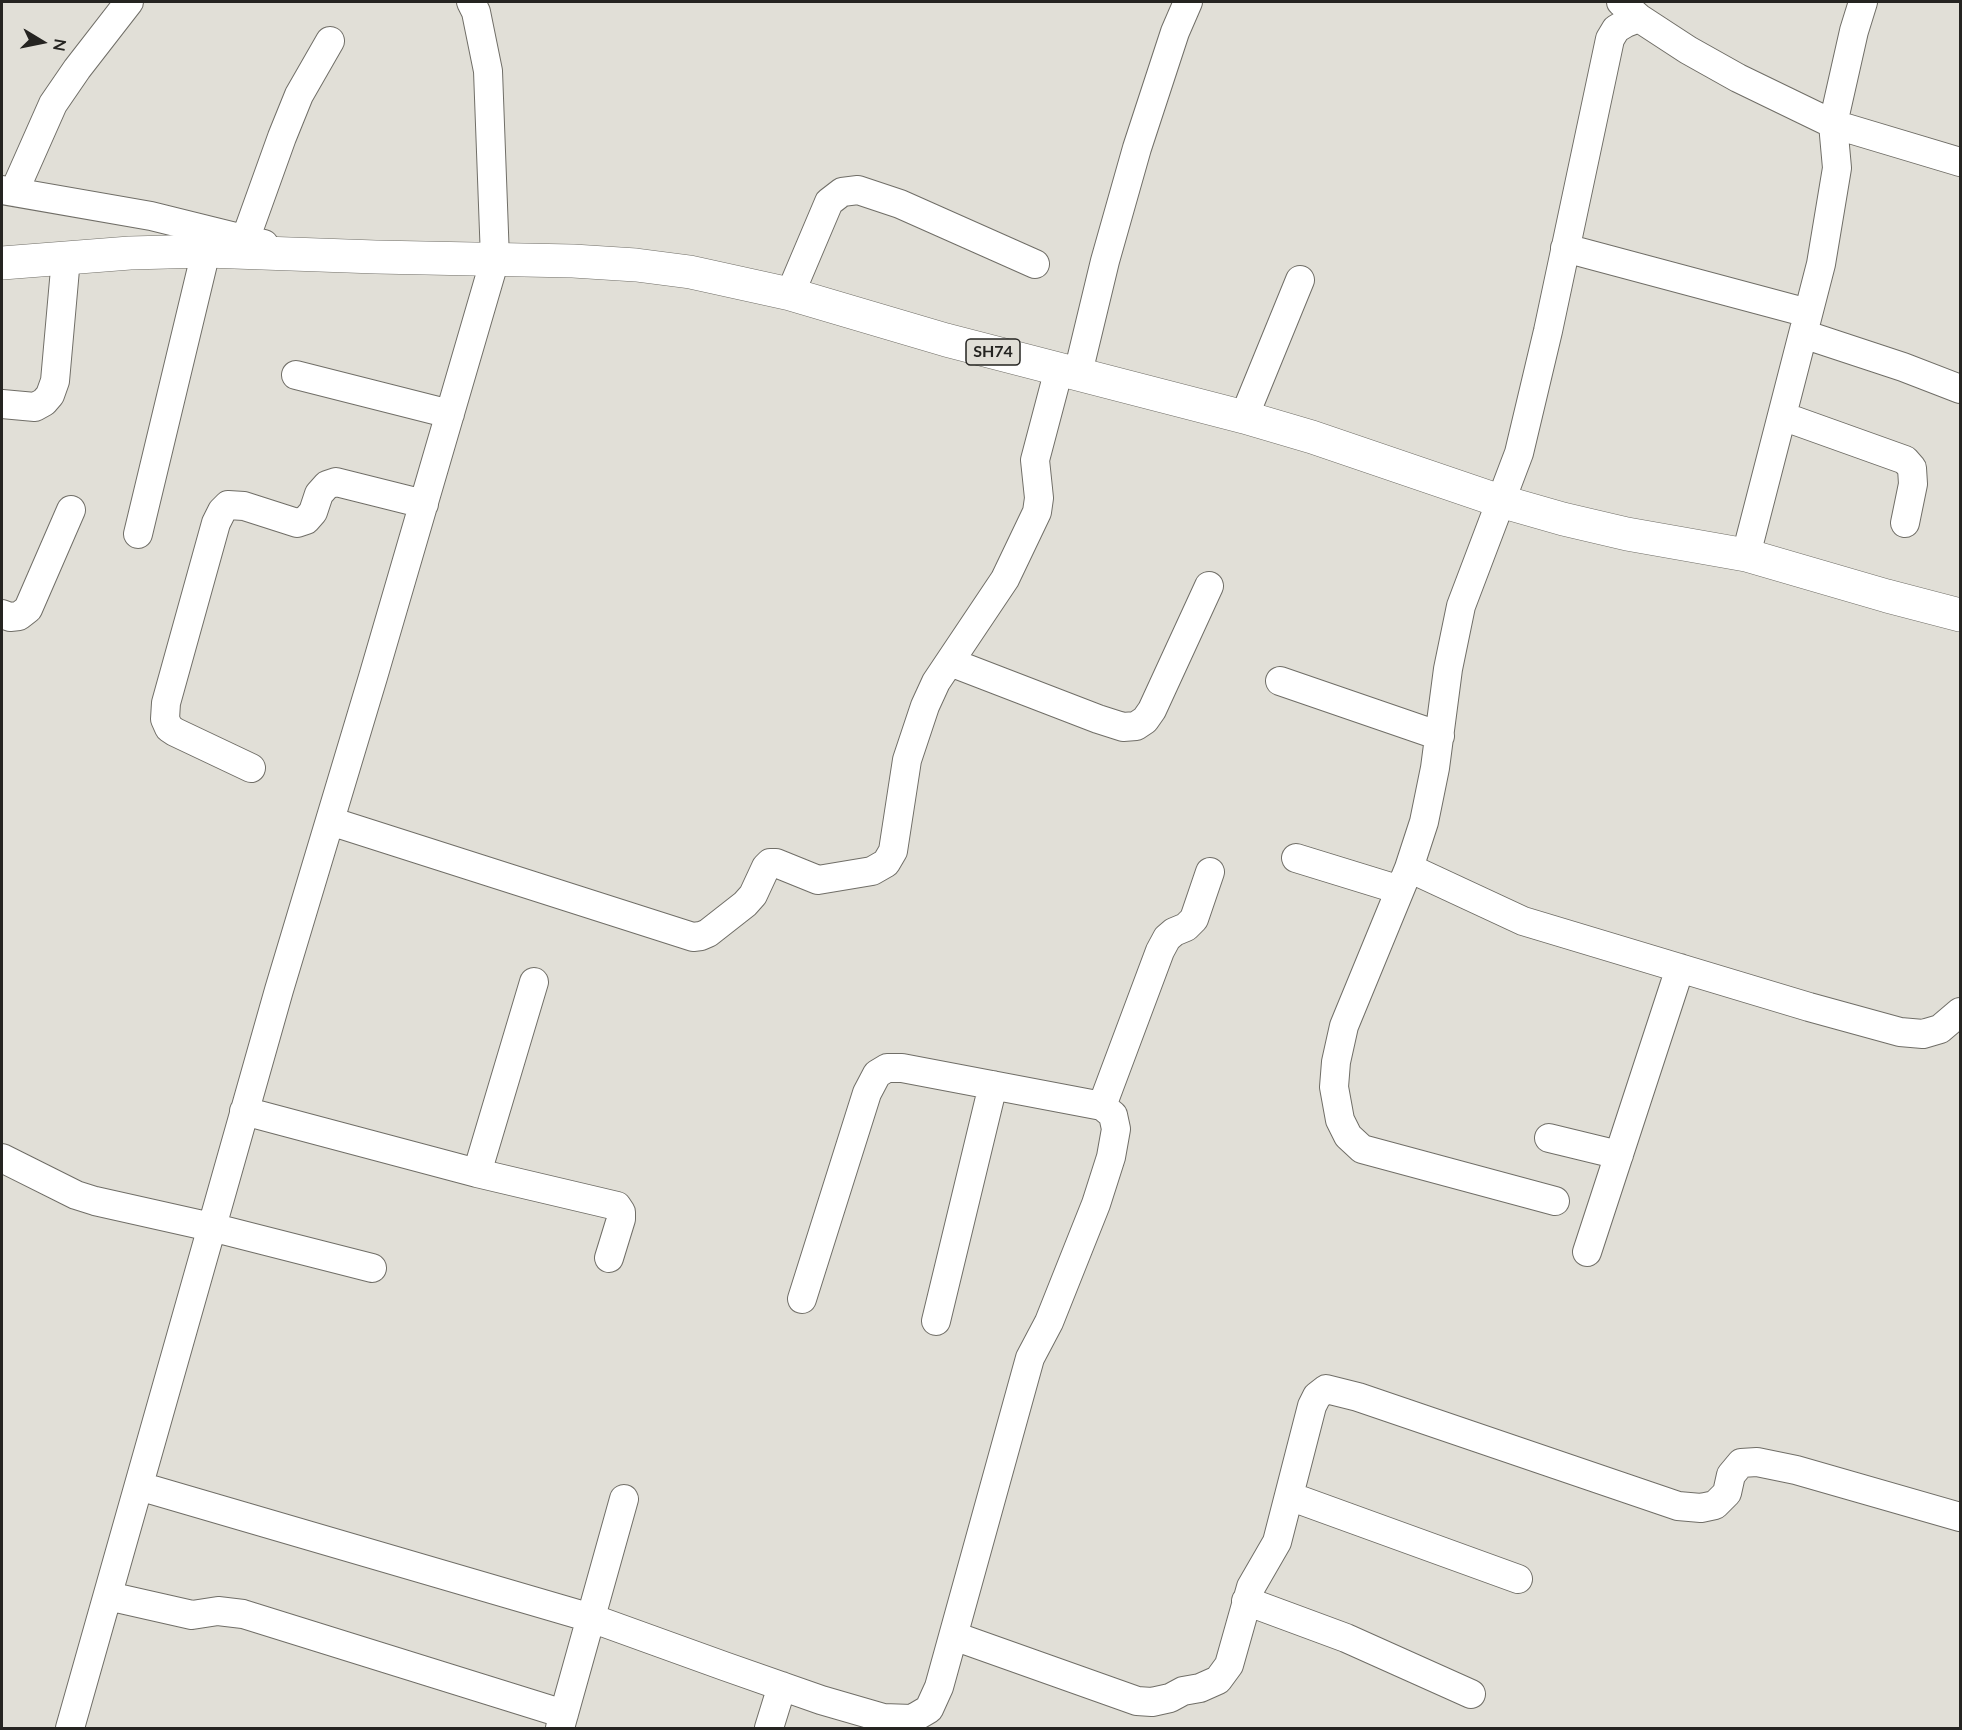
<!DOCTYPE html>
<html>
<head>
<meta charset="utf-8">
<style>
  body { margin:0 }
  #map { position:relative; width:1962px; height:1730px; overflow:hidden; background:#e1dfd7; font-family:Lato,sans-serif }
  canvas { display:block }
  .frame { position:absolute; inset:0; border:3px solid #252421; pointer-events:none }
  .north { position:absolute; left:12px; top:12px; width:60px; height:60px; -webkit-text-stroke:4px #e1dfd7; paint-order:stroke; rotate:100deg; font-size:16px; font-weight:700; line-height:24px; text-align:center; color:#252421 }
  .north::after { content:''; display:block; margin:auto; width:21px; height:27px; background:#252421; clip-path:polygon(50% 0,100% 100%,50% 72%,0 100%) }
</style>
</head>
<body>
<div id="map">
<canvas width="1962" height="1730"></canvas>
<div class="frame"></div>
<div class="north">N</div>
</div>
<script>
const context = document.querySelector('canvas').getContext('2d');
context.lineJoin = 'round';
const toPath = rows => new Path2D(rows.map(r => 'M' + r).join(''));
function trace(path, color, width, dash) { context.strokeStyle = color; context.lineWidth = width; context.lineCap = dash ? 'butt' : 'round'; context.setLineDash(dash || []); context.stroke(path); }
function label(font, color, halo, rows, align = 'center') {
  context.font = font + ' Lato,sans-serif'; context.lineWidth = 4.5; context.setLineDash([]); context.textBaseline = 'middle'; context.strokeStyle = halo; context.fillStyle = color; for (const [text, x, y, turn = 0] of rows) {
    context.save(); context.translate(x, y); context.rotate((+turn || 0) * Math.PI / 180); context.textAlign = isNaN(turn) ? turn : align; if (halo) context.strokeText(text, 0, 0); context.fillText(text, 0, 0); context.restore();
  }
}
const minor = toPath([
  [1621,2,1639,18,1688,50,1738,78,1833,124,1960,162],
  [2,190,151,216,264,244],
  [14,192,53,104,77,69,129,2],
  [245,240,282,137,299,95,330,41],
  [1565,248,1808,313],
  [790,294,829,202,842,192,858,190,900,204,1035,264],
  [1803,334,1903,367,1960,389],
  [1078,373,1105,261,1137,148,1175,32,1188,2],
  [296,375,450,414],
  [2,404,35,407,44,402,50,395,55,381,66,258],
  [1782,416,1905,460,1912,468,1913,484,1905,523],
  [1244,417,1300,280],
  [138,534,206,251],
  [1746,555,1821,264,1837,168,1833,124,1854,31,1863,2],
  [2,614,10,617,19,616,28,609,71,510],
  [950,662,1098,719,1123,727,1136,726,1145,720,1152,710,1209,586],
  [1280,681,1440,736],
  [251,768,175,732,169,728,165,719,166,703,216,523,222,511,228,505,244,506,297,523,306,520,313,512,319,494,327,485,336,482,424,504],
  [330,821,693,937,701,936,708,933,745,904,753,895,766,867,770,863,776,863,818,880,872,871,886,863,893,851,907,760,925,706,936,682,1005,579,1037,512,1039,498,1035,460,1059,369],
  [1296,858,1400,890],
  [1409,868,1523,921,1809,1007,1900,1032,1923,1034,1940,1029,1960,1012],
  [1102,1106,1160,951,1167,938,1174,932,1186,927,1194,919,1210,872],
  [244,1111,477,1173,617,1206,621,1212,621,1219,609,1258],
  [1549,1138,1619,1155],
  [2,1158,76,1195,95,1201,211,1227,372,1268],
  [477,1173,534,982],
  [1555,1201,1362,1149,1348,1136,1340,1120,1334,1087,1336,1062,1344,1026,1409,868,1424,822,1435,768,1448,669,1461,606,1519,453,1548,331,1610,39,1616,29,1626,23,1639,18],
  [1587,1252,1680,968],
  [936,1321,993,1085],
  [139,1486,591,1618,724,1666,821,1700,883,1718,912,1719,929,1709,939,1687,1030,1358,1049,1322,1096,1204,1111,1157,1116,1129,1113,1115,1102,1106,902,1068,887,1068,877,1074,867,1093,802,1299],
  [1289,1496,1518,1579],
  [108,1596,192,1615,218,1611,243,1614,564,1714],
  [1246,1601,1346,1638,1471,1694],
  [954,1636,1137,1701,1152,1702,1170,1698,1183,1691,1200,1688,1218,1680,1229,1665,1251,1587,1277,1542,1312,1406,1317,1396,1326,1389,1358,1397,1678,1506,1701,1508,1715,1505,1727,1493,1731,1475,1741,1463,1757,1462,1796,1470,1960,1517],
  [70,1728,279,990,373,677,495,259,488,71,476,12,471,2],
  [560,1728,624,1499],
  [769,1728,782,1686]
]);
const highway = toPath([
  [2,263,130,253,206,251,376,257,573,261,636,265,690,272,790,294,946,340,1244,417,1312,437,1500,501,1563,519,1627,534,1746,555,1887,596,1960,615]
]);
trace(minor, '#706e67', 30);
trace(highway, '#706e67', 34);
trace(minor, '#fff', 28);
trace(highway, '#fff', 33);
for (const [x, y, w] of [
  [993,352,54]
]) { const box = new Path2D(); box.roundRect(x - w / 2, y - 13, w, 26, 4.5); context.fillStyle = '#e1dfd7'; context.fill(box); trace(box, '#252421', 1.5); }
label('bold 16px', '#252421', null, [
  ["SH74",993,352]
]);
</script>
</body>
</html>
